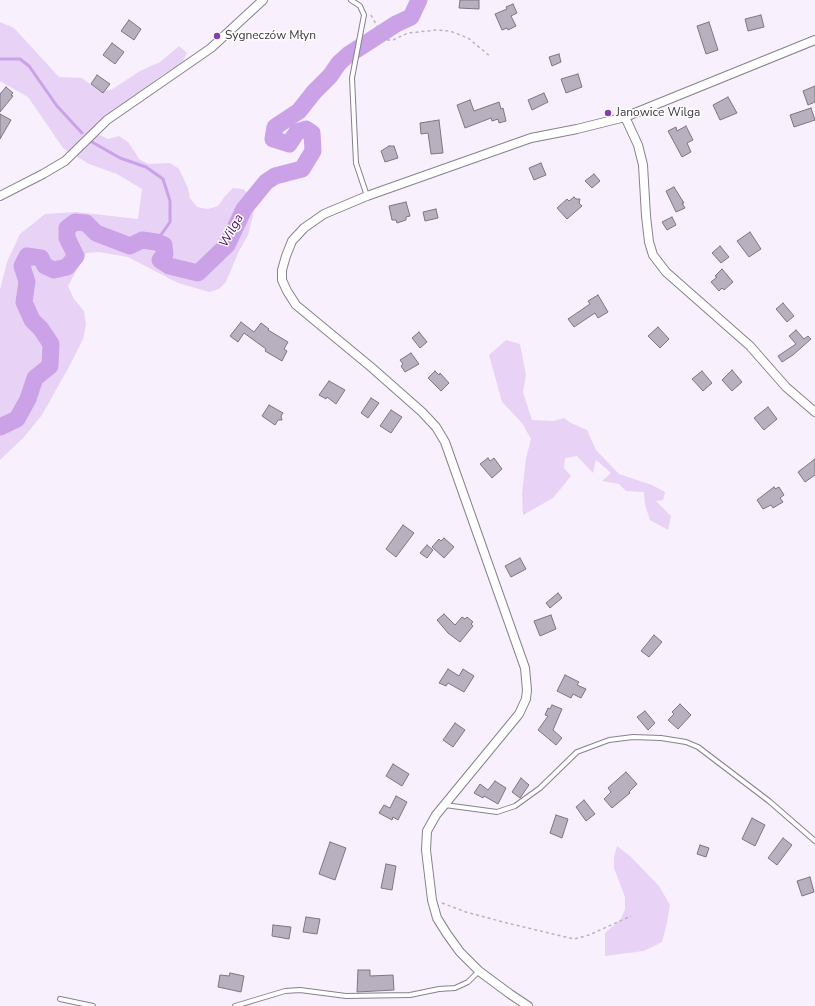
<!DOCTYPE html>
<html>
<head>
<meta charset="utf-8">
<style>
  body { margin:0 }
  canvas { display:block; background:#f8f0fd }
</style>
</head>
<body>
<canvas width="815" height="1006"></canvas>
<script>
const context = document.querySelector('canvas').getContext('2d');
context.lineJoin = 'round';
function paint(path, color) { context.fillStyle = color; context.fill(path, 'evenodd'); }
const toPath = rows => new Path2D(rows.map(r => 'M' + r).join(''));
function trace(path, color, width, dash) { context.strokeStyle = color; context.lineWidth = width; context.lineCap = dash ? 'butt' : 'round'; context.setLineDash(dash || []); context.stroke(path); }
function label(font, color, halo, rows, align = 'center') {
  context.font = font + ' "Nunito Sans",sans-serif'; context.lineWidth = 3; context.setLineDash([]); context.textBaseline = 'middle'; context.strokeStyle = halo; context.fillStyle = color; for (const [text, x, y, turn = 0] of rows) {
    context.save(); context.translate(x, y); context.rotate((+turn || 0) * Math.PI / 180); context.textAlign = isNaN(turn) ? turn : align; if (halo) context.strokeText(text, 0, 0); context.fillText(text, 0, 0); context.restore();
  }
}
paint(toPath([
  [0,22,14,28,59,77,82,78,99,91,111,90,140,71,160,62,179,46,187,53,182,63,165,73,96,124,98,134,108,139,119,136,128,142,140,160,149,164,170,163,179,169,188,188,190,198,197,207,208,209,218,206,225,196,233,188,243,189,251,196,254,206,253,216,248,235,238,253,226,282,219,289,209,292,178,283,128,257,99,252,86,253,68,286,74,299,84,311,86,325,83,339,70,365,42,415,23,438,0,460,0,290,7,262,20,234,45,214,76,212,138,219,142,189,117,174,89,164,63,148,28,97,0,81],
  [506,340,520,344,526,375,523,392,532,420,553,421,564,418,571,423,587,430,596,450,619,474,652,485,665,492,663,500,656,501,671,516,668,530,650,520,645,505,644,492,626,491,619,484,602,481,611,473,596,460,593,473,577,456,565,458,564,468,571,476,553,498,523,515,522,494,526,458,531,439,522,423,502,402,489,355],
  [617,846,630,856,659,886,670,905,667,923,662,942,644,951,605,956,605,933,621,919,625,909,625,897,614,868,614,857]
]), '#e8d3f7');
trace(toPath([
  [0,59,20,59,29,66,57,106,82,133],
  [92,142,120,158,146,167,163,179,170,201,170,222,156,242]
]), '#cba2e7', 3);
trace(toPath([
  [0,427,17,419,28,399,35,378,50,366,51,344,41,329,32,320,24,302,27,282,22,266,27,256,41,258,45,266,54,270,67,267,76,256,67,238,67,228,75,222,86,223,96,233,130,246,142,240,156,242,164,245,165,254,160,260,169,266,198,273,227,245,244,209,266,182,275,176,302,169,313,151,312,133,306,129,297,132,289,144,273,139,275,127,299,111,314,92,330,76,339,63,348,55,396,24,411,17,419,0]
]), '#cba2e7', 17);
const building = toPath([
  [460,0,479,0,479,9,459,8,460,0],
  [513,4,517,13,511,16,516,26,508,30,507,28,502,30,495,14,507,9,506,7,513,4],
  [761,15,764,27,748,31,745,19,761,15],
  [129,20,141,29,134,40,121,31,129,20],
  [709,22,718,50,706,54,697,26,709,22],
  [112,43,124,52,115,64,103,55,112,43],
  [559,54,561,62,552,66,549,57,559,54],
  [578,74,582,87,566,93,561,79,578,74],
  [97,75,110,84,103,93,91,84,97,75],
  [815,86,815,102,808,105,803,91,815,86],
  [6,87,13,93,11,95,13,96,0,112,0,94,6,87],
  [544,93,548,102,532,110,528,100,544,93],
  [728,97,737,113,720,120,713,105,728,97],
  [470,100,474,111,499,102,501,109,503,108,506,121,499,123,498,119,492,121,491,118,465,128,457,105,470,100],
  [811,108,815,120,794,127,790,115,811,108],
  [0,114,11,120,0,139,0,114],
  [439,120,443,153,431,154,428,133,421,134,420,123,439,120],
  [686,126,693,140,687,143,691,152,682,157,668,131,676,127,677,131,686,126],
  [389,146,394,146,398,158,385,162,381,151,389,146],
  [541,163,546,175,534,180,529,168,541,163],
  [594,174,600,181,592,188,585,181,594,174],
  [674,187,684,203,682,203,685,208,676,212,666,191,674,187],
  [574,197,576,199,580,199,579,203,582,206,567,219,557,208,567,199,569,201,574,197],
  [406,202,410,216,406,217,406,220,397,223,396,220,392,220,389,206,406,202],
  [436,209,438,218,425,221,423,212,436,209],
  [672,217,676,225,667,230,662,222,672,217],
  [750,232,761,249,749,257,737,241,750,232],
  [720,246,729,257,721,263,712,253,720,246],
  [722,269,733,282,724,290,722,288,719,291,711,282,717,277,715,276,722,269],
  [598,295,608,312,598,318,595,313,574,327,568,319,590,304,588,301,598,295],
  [783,303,794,316,787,322,776,309,783,303],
  [241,322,254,332,261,323,269,329,268,330,288,342,284,349,287,351,282,361,265,351,266,349,244,333,238,342,230,336,241,322],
  [658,327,669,339,660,348,648,336,658,327],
  [796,330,804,339,808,336,811,339,793,355,782,362,778,356,796,344,789,336,796,330],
  [419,332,427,342,420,348,412,338,419,332],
  [411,353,419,364,405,372,401,366,403,364,400,360,411,353],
  [732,370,742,382,732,391,722,380,732,370],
  [435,371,439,375,440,373,449,383,441,391,428,378,435,371],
  [702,371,712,383,703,391,692,379,702,371],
  [329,381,345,390,336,404,327,397,326,399,319,395,329,381],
  [371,398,379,403,368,418,361,413,371,398],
  [269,405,283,413,281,416,282,420,278,420,275,425,262,416,269,405],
  [768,407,777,419,764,430,754,418,768,407],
  [391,410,402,417,391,433,380,426,391,410],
  [488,458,490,461,494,458,502,469,492,478,480,464,488,458],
  [815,459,815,475,805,482,798,472,815,459],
  [774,487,775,489,779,487,784,495,780,498,783,502,773,508,771,505,763,509,757,500,774,487],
  [403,525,414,533,396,557,386,549,403,525],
  [444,538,454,547,444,558,432,547,439,539,441,541,444,538],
  [427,545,433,550,427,558,420,553,427,545],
  [520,558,526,569,511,577,505,566,520,558],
  [558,593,562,598,550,608,546,603,558,593],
  [444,614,455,625,462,617,465,619,467,617,473,622,471,624,473,626,460,642,448,633,437,620,444,614],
  [551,615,556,629,540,636,534,621,551,615],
  [654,635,662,642,649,657,641,651,654,635],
  [448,669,459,676,463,669,474,676,464,692,448,683,446,686,439,683,448,669],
  [565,675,579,682,577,685,586,689,581,698,573,694,571,698,557,691,565,675],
  [680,704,691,715,678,729,668,720,674,714,672,712,680,704],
  [552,705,562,709,553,730,562,738,556,745,538,730,548,716,545,715,548,708,550,709,552,705],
  [645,711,655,723,648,730,637,717,645,711],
  [455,723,465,730,453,747,443,740,455,723],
  [393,764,409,774,402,786,386,776,393,764],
  [626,772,637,784,629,792,630,793,612,808,604,799,611,792,608,788,626,772],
  [521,778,529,785,520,798,512,792,521,778],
  [495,781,506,788,498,804,484,796,483,798,474,793,480,784,488,790,495,781],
  [396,796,407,802,398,820,393,817,392,820,379,813,384,805,390,808,396,796],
  [584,800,595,814,586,821,576,807,584,800],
  [556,815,568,819,562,838,550,833,556,815],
  [752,818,765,825,755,846,742,839,752,818],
  [783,838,792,845,777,865,768,858,783,838],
  [330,842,346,848,335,880,319,874,330,842],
  [700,845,709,848,706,857,697,854,700,845],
  [386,864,396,866,392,890,381,888,386,864],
  [810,877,814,892,802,896,797,881,810,877],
  [306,917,320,919,317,934,303,932,306,917],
  [273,925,291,927,289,939,272,936,273,925],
  [358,970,370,970,370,976,393,975,394,990,357,992,358,970],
  [230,973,244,976,241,992,218,987,220,975,229,976,230,973]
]);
paint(building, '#b8b0bf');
trace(building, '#7e7684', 1);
const lane = toPath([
  [351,0,360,6,364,15,352,78,356,163,367,196],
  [445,805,497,812,515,806,540,788,577,752,609,740,633,737,661,738,686,742,698,747,769,801,815,841],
  [60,999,93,1006],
  [235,1006,285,991,300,990,346,996,410,995,439,989,455,988,468,982,479,971]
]);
const street = toPath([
  [625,117,638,145,643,165,646,216,649,242,653,255,666,272,750,346,786,387,815,412],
  [0,196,43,174,65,161,107,120,211,48,263,0],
  [528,1006,510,994,479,971,460,952,447,934,437,918,432,900,426,850,427,831,436,815,519,714,526,699,527,690,525,668,445,442,436,427,422,412,371,367,296,305,287,291,282,280,282,270,286,256,292,241,304,228,324,214,367,196,531,138,577,129,625,117,815,40]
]);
trace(lane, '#88808e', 6);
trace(street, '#88808e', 10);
trace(toPath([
  [371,15,383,37,388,40,393,40,408,33,437,30,450,31,468,38,491,57],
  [442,903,466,912,507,923,574,939,589,935,631,916]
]), '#b9b3be', 1.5, [3, 3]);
trace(lane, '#fff', 4);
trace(street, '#fff', 8);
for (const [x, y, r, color] of [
  [217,36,4,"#863daf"],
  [608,113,4,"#863daf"]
]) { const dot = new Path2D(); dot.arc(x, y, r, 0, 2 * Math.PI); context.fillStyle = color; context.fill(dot); trace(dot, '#fff', 1.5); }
label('12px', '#3c383f', '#fff', [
  ["Sygneczów Młyn",225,36],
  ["Janowice Wilga",616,113]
], 'left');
label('italic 13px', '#481163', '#fff', [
  ["Wilga",232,231,-61]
]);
</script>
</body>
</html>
